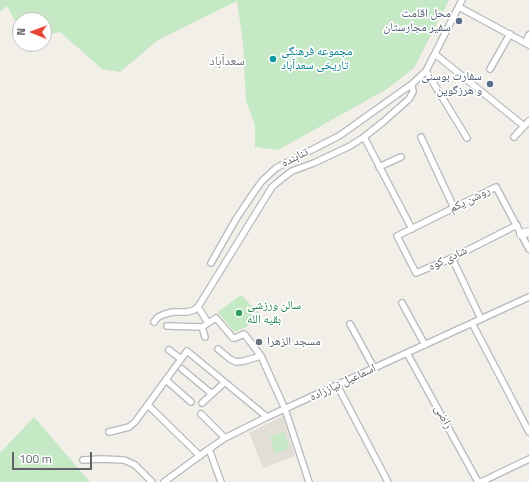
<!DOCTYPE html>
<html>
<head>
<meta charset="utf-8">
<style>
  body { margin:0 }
  #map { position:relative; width:529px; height:482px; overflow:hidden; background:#f1efe8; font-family:"Titillium Web",sans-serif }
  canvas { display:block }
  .north { position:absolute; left:12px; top:12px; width:40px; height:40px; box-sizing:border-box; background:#fff; border:1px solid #bfc1c3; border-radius:50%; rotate:271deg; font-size:11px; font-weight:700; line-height:16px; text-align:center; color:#5f6368 }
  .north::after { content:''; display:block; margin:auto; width:14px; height:18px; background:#ea4335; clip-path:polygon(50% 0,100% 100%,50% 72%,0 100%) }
  .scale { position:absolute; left:12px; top:452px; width:80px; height:18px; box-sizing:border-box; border:2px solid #5f6368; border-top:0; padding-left:5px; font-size:12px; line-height:14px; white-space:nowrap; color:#5f6368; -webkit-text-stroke:3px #fff; paint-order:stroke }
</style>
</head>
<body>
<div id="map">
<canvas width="529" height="482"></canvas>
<div class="north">N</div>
<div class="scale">100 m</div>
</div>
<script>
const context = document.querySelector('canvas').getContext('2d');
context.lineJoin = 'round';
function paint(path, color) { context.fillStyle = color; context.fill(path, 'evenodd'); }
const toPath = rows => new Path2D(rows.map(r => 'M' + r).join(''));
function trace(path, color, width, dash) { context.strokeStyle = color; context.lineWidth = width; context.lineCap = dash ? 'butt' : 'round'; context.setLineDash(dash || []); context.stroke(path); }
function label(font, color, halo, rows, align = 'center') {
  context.font = font + ' "Titillium Web","Noto Naskh Arabic",sans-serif'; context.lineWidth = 3.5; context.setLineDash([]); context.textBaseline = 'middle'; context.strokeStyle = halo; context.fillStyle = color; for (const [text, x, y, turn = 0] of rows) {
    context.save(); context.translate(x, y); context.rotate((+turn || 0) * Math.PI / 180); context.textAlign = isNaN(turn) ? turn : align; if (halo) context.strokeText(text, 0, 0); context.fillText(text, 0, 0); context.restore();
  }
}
paint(toPath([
  [283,416,295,456,263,468,249,433]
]), '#e1ded6');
paint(toPath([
  [0,0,449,0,414,68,387,89,278,150,255,147,255,125,246,101,243,44,237,1,158,40,120,72,102,69,60,32,44,36,44,20,20,20,20,29,7,6,0,12],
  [241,295,261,315,246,327,234,332,218,312],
  [34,417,90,482,0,482,0,453],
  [284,432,289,448,275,453,270,437]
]), '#c5e8c5');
const street = toPath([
  [459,7,529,45],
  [525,43,529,35],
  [435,54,524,126],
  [490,69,510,34],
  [426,71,467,138],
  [364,137,412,229],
  [421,137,454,208],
  [514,137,529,121],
  [379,167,401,157],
  [517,225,452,258,416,273,397,236,496,187,521,234,529,249],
  [452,258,481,319],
  [211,263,236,219,252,195,262,181,276,168,339,136,412,84,426,71,462,0],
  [402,303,425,345],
  [200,310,208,323],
  [154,322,158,317,165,314,173,312,187,312,194,310,198,307,272,187,284,177,292,171,314,163,350,146,364,137,383,122,409,99,413,92,412,84],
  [472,323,529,432],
  [350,324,374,368],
  [167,326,202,327,216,318,233,338,235,338,244,334,245,335,261,356,285,409,309,482],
  [202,327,205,337],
  [218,349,230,359,236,362,244,361,261,356],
  [169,350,181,359],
  [407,353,478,482],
  [182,369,212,394],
  [166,380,191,402],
  [337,385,388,482],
  [202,403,224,383],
  [148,405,200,456],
  [201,414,225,438],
  [109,432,129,427,135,422,187,351,267,417],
  [209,449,221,482],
  [83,460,101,459,124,460,135,465,152,482],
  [164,482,209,449,225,438,267,417,529,297],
  [481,482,529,459]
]);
const secondary = toPath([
  [521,234,529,232]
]);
trace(street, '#b5b8bc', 8);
trace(secondary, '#b6babf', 10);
trace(street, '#fff', 5.5);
trace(secondary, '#fff', 8);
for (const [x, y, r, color] of [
  [459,21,4,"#5c6f8a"],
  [273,59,4,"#0f9aa8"],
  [490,84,4,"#5c6f8a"],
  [239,313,4,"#2e9e5b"],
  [259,342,4,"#6b7280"]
]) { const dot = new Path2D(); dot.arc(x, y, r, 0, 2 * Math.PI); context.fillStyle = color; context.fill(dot); trace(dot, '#fff', 1.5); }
label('12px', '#4e5e75', '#fff', [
  ["محل اقامت",451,14],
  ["سفیر مجارستان",451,28],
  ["سفارت بوسنی",482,77],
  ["و هرزگوین",482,91]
], 'right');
label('12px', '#0d838f', '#fff', [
  ["مجموعه فرهنگی",281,52],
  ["تاریخی سعدآباد",281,66]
], 'left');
label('12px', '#5f6368', '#fff', [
  ["تنابنده",295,158,-27],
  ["روشن یکم",470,200,-27],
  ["شادی کوه",448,259,-25],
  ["اسماعیل نیاززاده",343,383,-25],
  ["راضی",443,417,61]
]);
label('12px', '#27864d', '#fff', [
  ["سالن ورزشی",247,306],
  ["بقیه الله",247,320]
], 'left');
label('12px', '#5b616d', '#fff', [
  ["مسجد الزهرا",267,342]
], 'left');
label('13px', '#70757a', '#fff', [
  ["سعدآباد",227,62]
]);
</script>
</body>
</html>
